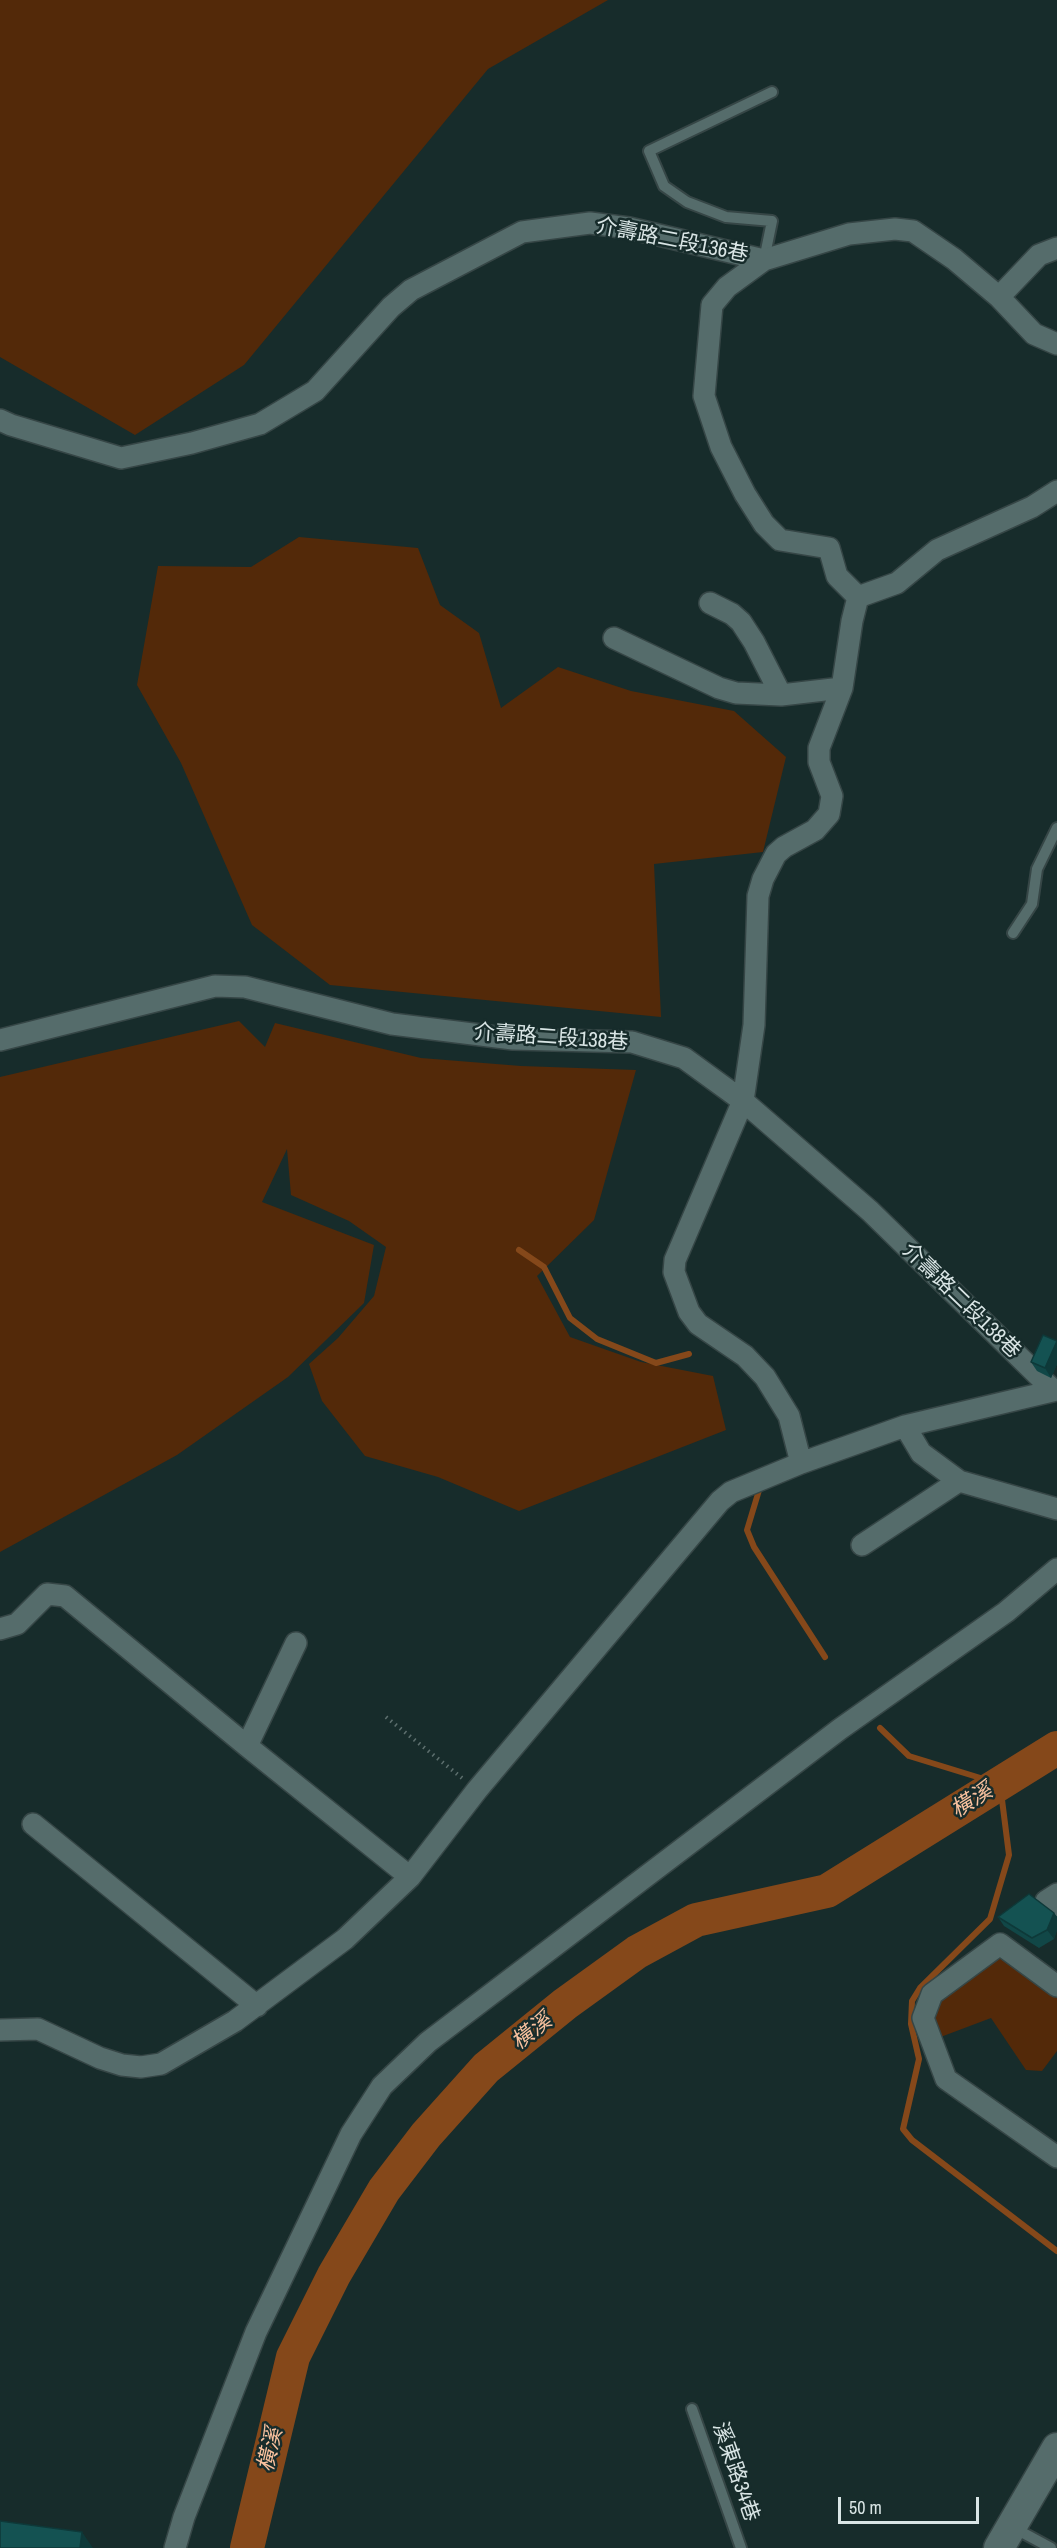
<!DOCTYPE html>
<html>
<head>
<meta charset="utf-8">
<style>
  body { margin:0 }
  #map { position:relative; width:1057px; height:2548px; overflow:hidden; background:#172c2b; font-family:"Archivo Narrow",sans-serif }
  canvas { display:block }
  .scale { position:absolute; left:838px; top:2497px; width:141px; height:27px; box-sizing:border-box; border:3px solid #d9e5e5; border-top:0; padding-left:8px; font-size:18px; line-height:21px; white-space:nowrap; color:#d9e5e5; -webkit-text-stroke:4px #172c2b; paint-order:stroke }
</style>
</head>
<body>
<div id="map">
<canvas width="1057" height="2548"></canvas>
<div class="scale">50 m</div>
</div>
<script>
const context = document.querySelector('canvas').getContext('2d');
context.lineJoin = 'round';
function paint(path, color) { context.fillStyle = color; context.fill(path, 'evenodd'); }
const toPath = rows => new Path2D(rows.map(r => 'M' + r).join(''));
function trace(path, color, width, dash) { context.strokeStyle = color; context.lineWidth = width; context.lineCap = dash ? 'butt' : 'round'; context.setLineDash(dash || []); context.stroke(path); }
function label(font, color, halo, rows, align = 'center') {
  context.font = font + ' "Archivo Narrow","Noto Sans TC",sans-serif'; context.lineWidth = 5; context.setLineDash([]); context.textBaseline = 'middle'; context.strokeStyle = halo; context.fillStyle = color; for (const [text, x, y, turn = 0] of rows) {
    context.save(); context.translate(x, y); context.rotate((+turn || 0) * Math.PI / 180); context.textAlign = isNaN(turn) ? turn : align; if (halo) context.strokeText(text, 0, 0); context.fillText(text, 0, 0); context.restore();
  }
}
paint(toPath([
  [0,0,608,0,488,69,244,365,135,435,0,357],
  [299,537,418,548,440,605,479,633,501,708,558,667,631,691,734,711,786,757,763,852,654,864,661,1017,330,985,252,925,181,763,137,685,158,566,251,567],
  [239,1021,265,1047,275,1023,421,1058,521,1066,636,1070,594,1220,537,1276,570,1337,641,1362,713,1376,726,1430,519,1511,438,1477,365,1456,322,1401,309,1364,338,1338,374,1296,386,1247,349,1221,291,1195,287,1149,262,1202,374,1245,364,1303,288,1377,177,1455,0,1552,0,1077],
  [1001,1952,1057,1994,1057,2051,1042,2071,1026,2070,991,2018,938,2038,933,2014,940,1998]
]), '#532909');
trace(toPath([
  [519,1250,544,1267,570,1318,597,1339,656,1363,689,1354],
  [760,1487,747,1530,754,1547,825,1657],
  [880,1728,909,1756,1000,1784,1009,1855,990,1919,920,1988,912,2001,911,2024,919,2059,903,2129,912,2140,1057,2251]
]), '#85481a', 6);
trace(toPath([
  [247,2548,293,2357,334,2275,384,2190,426,2135,486,2068,565,2004,637,1952,696,1920,827,1891,1057,1748]
]), '#85481a', 34);
const service = toPath([
  [764,260,772,221,726,217,687,202,664,186,649,151,772,92],
  [1013,933,1032,904,1037,869,1057,828],
  [1046,1901,1057,1911],
  [692,2409,741,2548],
  [1014,2528,1051,2548]
]);
const minor = toPath([
  [1057,248,1039,255,999,297,1034,334,1057,344],
  [764,260,727,287,712,305,704,396,721,447,745,494,764,524,780,540,829,548,837,576,858,597],
  [0,420,11,425,121,458,192,443,260,424,315,391,391,307,411,290,522,232,590,223,629,228,764,260,849,234,895,229,913,231,954,259,999,297],
  [710,603,732,614,741,622,754,642,781,695],
  [614,638,719,688,736,693,781,695,842,688],
  [0,1040,215,986,245,987,392,1024,513,1039,632,1042,684,1058,743,1101,870,1211,1053,1390],
  [905,1426,921,1453,959,1481,1057,1509],
  [801,1463,789,1416,765,1377,745,1356,698,1324,689,1312,674,1272,675,1260,743,1101,754,1025,758,896,763,879,776,854,784,847,815,830,829,814,832,796,819,762,819,748,842,688,852,621,858,597,897,583,937,550,1032,507,1057,491],
  [862,1545,959,1481],
  [0,1629,17,1624,47,1594,65,1596,247,1746,410,1877],
  [247,1746,296,1643],
  [33,1824,257,2006],
  [1046,1901,1057,1894],
  [1057,1986,1000,1944,932,1994,923,2018,946,2079,1057,2157],
  [0,2030,38,2029,100,2058,122,2065,141,2067,161,2064,235,2021,345,1939,410,1877,477,1790,720,1501,731,1492,801,1463,905,1426,1057,1390],
  [175,2548,184,2517,256,2332,351,2134,382,2086,428,2042,840,1729,1006,1612,1057,1569]
]);
const secondary = toPath([
  [999,2548,1057,2448]
]);
trace(service, '#364646', 14);
trace(minor, '#364646', 24);
trace(secondary, '#364646', 33);
trace(toPath([
  [386,1717,462,1778]
]), '#5d6f6e', 4, [1.5, 4.5]);
trace(service, '#556c6b', 10);
trace(minor, '#556c6b', 21);
trace(secondary, '#556c6b', 30);
paint(toPath([
  [1057,1341,1057,1364,1051,1378,1037,1371,1031,1362],
  [1054,1913,1057,1917,1057,1930,1054,1939,1039,1948,1004,1926,998,1917]
]), '#114747');
paint(toPath([
  [1057,1341,1057,1364,1051,1378,1045,1368],
  [1054,1913,1057,1917,1057,1930,1054,1939,1047,1930],
  [82,2532,93,2548,80,2548]
]), '#0e3939');
const building = toPath([
  [1043,1335,1057,1341,1045,1368,1031,1362,1043,1335],
  [1029,1894,1054,1913,1047,1930,1032,1938,998,1917,1029,1894],
  [0,2521,82,2532,80,2548,0,2548,0,2521]
]);
paint(building, '#145252');
trace(building, '#0e3939', 1.5);
label('21px', '#d9e5e5', '#172c2b', [
  ["介壽路二段136巷",672,241,11],
  ["介壽路二段138巷",551,1038,4],
  ["介壽路二段138巷",961,1301,44],
  ["溪東路34巷",735,2472,71]
]);
label('italic 22px', '#f9c19e', '#172c2b', [
  ["橫溪",972,1801,-32],
  ["橫溪",532,2032,-38],
  ["橫溪",271,2450,-77]
]);
</script>
</body>
</html>
